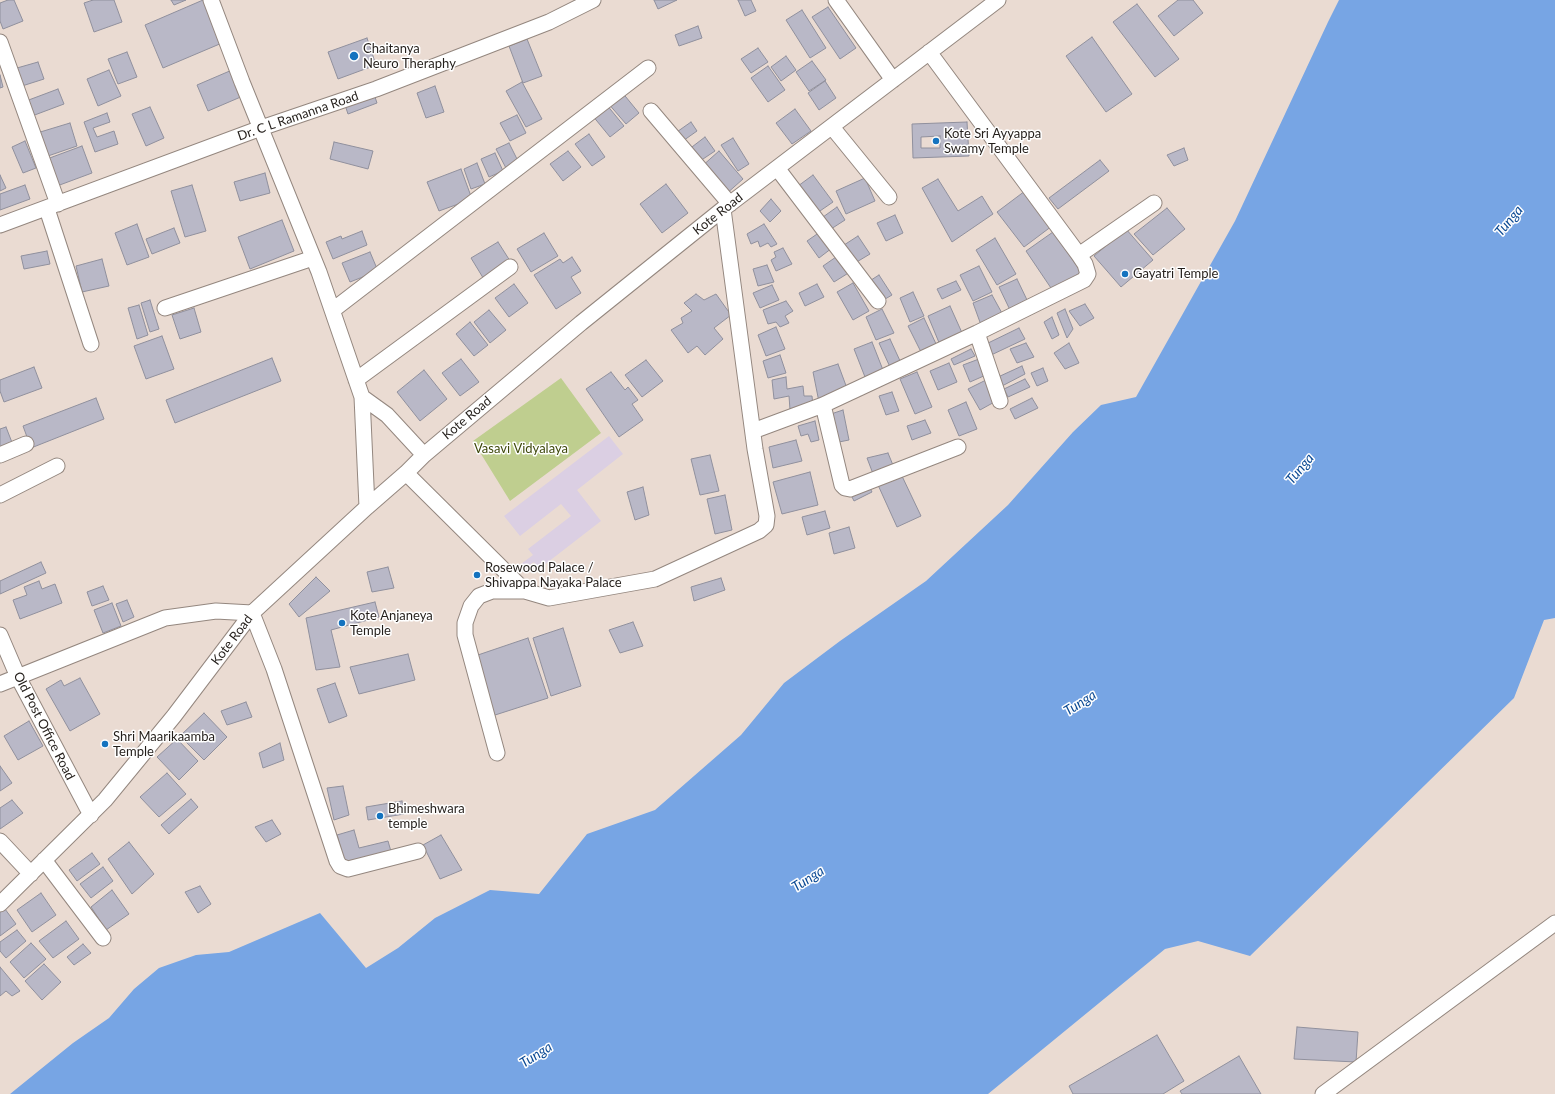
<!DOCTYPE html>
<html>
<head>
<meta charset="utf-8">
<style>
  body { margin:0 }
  canvas { display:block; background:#eadbd2 }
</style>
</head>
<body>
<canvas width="1555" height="1094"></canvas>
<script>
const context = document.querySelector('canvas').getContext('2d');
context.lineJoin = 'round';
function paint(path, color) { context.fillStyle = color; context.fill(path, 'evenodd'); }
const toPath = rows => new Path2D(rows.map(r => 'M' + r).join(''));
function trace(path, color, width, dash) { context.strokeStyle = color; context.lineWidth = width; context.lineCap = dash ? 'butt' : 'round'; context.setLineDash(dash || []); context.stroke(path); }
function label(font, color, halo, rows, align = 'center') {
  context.font = font + ' Lato,sans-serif'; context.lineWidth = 3; context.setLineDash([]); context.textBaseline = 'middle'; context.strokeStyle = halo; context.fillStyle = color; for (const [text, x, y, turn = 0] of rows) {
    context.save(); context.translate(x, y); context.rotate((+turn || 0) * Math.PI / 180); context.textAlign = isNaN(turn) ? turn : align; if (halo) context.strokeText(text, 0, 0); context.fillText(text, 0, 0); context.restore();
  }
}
paint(toPath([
  [609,436,623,454,577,490,601,521,539,569,534,562,525,568,521,564,533,555,528,549,571,516,561,504,520,536,504,516]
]), '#dbcfe3');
paint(toPath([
  [561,378,601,433,510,501,473,441]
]), '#bfce8f');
paint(toPath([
  [1339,0,1555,0,1555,618,1544,620,1514,698,1250,956,1198,941,1165,949,988,1094,10,1094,73,1043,109,1018,134,989,159,968,196,955,229,952,320,913,366,968,398,948,435,918,490,890,539,894,587,834,655,810,741,735,784,683,840,641,926,581,1008,505,1073,432,1101,405,1136,397,1235,221,1328,22]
]), '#77a5e4');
const building = toPath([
  [8,0,14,0,23,21,3,29,0,21,0,3,8,0],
  [93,0,114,0,122,22,94,32,84,3,93,0],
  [171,0,186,0,174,5,171,0],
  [203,0,222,43,163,68,145,25,203,0],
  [654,0,677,0,658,9,654,0],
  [738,0,751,0,756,11,745,16,738,0],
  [1178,0,1193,0,1203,13,1174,36,1158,16,1178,0],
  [1137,4,1179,59,1155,77,1113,22,1137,4],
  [828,7,856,48,840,59,812,17,828,7],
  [802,10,826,48,810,58,786,20,802,10],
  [698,26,702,38,679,46,675,35,698,26],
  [1092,37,1132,94,1106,112,1066,56,1092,37],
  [367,38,376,65,338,79,328,52,367,38],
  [527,39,542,76,523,83,509,46,527,39],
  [758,48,768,62,751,73,741,59,758,48],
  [127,52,137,77,118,84,108,59,127,52],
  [786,56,796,70,781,81,771,67,786,56],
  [812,61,826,80,809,91,796,72,812,61],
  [38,62,44,79,22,86,17,68,38,62],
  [768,66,785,90,768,102,751,78,768,66],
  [109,70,121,96,98,106,87,79,109,70],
  [232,70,243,96,208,111,197,85,232,70],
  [0,75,3,87,0,88,0,75],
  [825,81,836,98,819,110,808,93,825,81],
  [522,82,542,119,526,127,506,91,522,82],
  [435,86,444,112,426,118,417,93,435,86],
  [58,89,64,104,32,116,26,101,58,89],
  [621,91,639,113,626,124,607,102,621,91],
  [374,94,377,103,348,114,345,105,374,94],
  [606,104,624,126,610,137,592,115,606,104],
  [150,107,164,138,146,146,132,114,150,107],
  [795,109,811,131,792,144,776,123,795,109],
  [107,113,110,122,93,128,97,137,114,131,118,144,95,152,84,122,107,113],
  [517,115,526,133,510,141,500,123,517,115],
  [691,122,697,131,680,143,674,134,691,122],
  [967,122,969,156,913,158,912,124,967,122],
  [70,123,77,146,45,157,37,133,70,123],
  [589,134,605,157,592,166,575,144,589,134],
  [940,136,940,148,921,148,921,137,940,136],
  [705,137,715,151,697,163,688,150,705,137],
  [733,138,749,164,738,171,721,145,733,138],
  [25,141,36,168,23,173,12,147,25,141],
  [334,142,373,151,368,169,330,159,334,142],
  [509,143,519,163,507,170,496,149,509,143],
  [82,146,92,173,57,186,47,159,82,146],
  [1184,148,1188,160,1174,166,1167,155,1184,148],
  [568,151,581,167,563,181,550,164,568,151],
  [719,151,743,179,725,195,701,167,719,151],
  [495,153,503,171,489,177,481,159,495,153],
  [1100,160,1109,171,1058,209,1049,198,1100,160],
  [477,163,485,184,471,189,464,169,477,163],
  [461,169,472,199,439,211,427,182,461,169],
  [265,173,270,193,240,201,234,182,265,173],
  [0,175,6,188,0,191,0,175],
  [813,175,833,202,817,213,798,186,813,175],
  [865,178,875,201,846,214,836,191,865,178],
  [938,179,958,211,982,196,993,214,952,242,922,188,938,179],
  [666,184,688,213,662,233,640,204,666,184],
  [25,185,30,199,0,210,0,194,25,185],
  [192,185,206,231,185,237,171,191,192,185],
  [1025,191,1052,226,1024,247,997,212,1025,191],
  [771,199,781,211,770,222,760,211,771,199],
  [837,207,845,220,831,229,823,217,837,207],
  [1167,208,1185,229,1153,255,1134,234,1167,208],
  [895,215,903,233,886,241,877,223,895,215],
  [282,220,294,251,250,269,238,237,282,220],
  [137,224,149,257,127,265,115,233,137,224],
  [764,224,777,244,771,247,768,243,760,247,758,241,751,244,747,234,764,224],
  [174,228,180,243,152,254,146,239,174,228],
  [1126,229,1153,260,1121,287,1094,256,1126,229],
  [362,231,367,245,333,259,326,242,341,236,342,239,362,231],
  [820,232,832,248,819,258,807,241,820,232],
  [1053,232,1081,272,1053,291,1026,251,1053,232],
  [544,233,558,256,531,272,517,249,544,233],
  [858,236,870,254,855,263,844,245,858,236],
  [995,238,1016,274,997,285,976,250,995,238],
  [498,242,512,264,485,281,471,258,498,242],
  [783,248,792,264,776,271,771,260,776,257,774,252,783,248],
  [47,251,50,264,24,269,21,256,47,251],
  [370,252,378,271,350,282,342,263,370,252],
  [572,257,581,271,571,277,581,293,556,309,534,275,560,259,563,263,572,257],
  [836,257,839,263,845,263,850,272,834,282,823,266,836,257],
  [102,259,109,286,82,292,76,266,102,259],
  [767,265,774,282,758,286,753,269,767,265],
  [979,266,992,292,973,301,960,275,979,266],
  [879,275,892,295,880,302,868,282,879,275],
  [1017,279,1028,302,1010,310,999,287,1017,279],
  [956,281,961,290,942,299,937,289,956,281],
  [853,283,869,311,853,320,837,292,853,283],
  [514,284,528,303,509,317,495,298,514,284],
  [817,284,824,297,805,306,799,293,817,284],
  [772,285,779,300,760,308,753,293,772,285],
  [913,292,924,316,910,322,900,298,913,292],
  [696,294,704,300,716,294,731,315,714,328,723,339,705,355,697,346,688,353,671,330,683,323,681,318,692,311,684,303,696,294],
  [992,295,1003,315,981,325,973,303,992,295],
  [150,300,159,329,150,332,141,303,150,300],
  [786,301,793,311,785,316,789,323,780,327,776,322,768,324,763,310,786,301],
  [1085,304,1094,318,1080,326,1069,311,1085,304],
  [139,305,148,335,137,339,128,308,139,305],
  [950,306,963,335,940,345,928,316,950,306],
  [194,308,201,332,180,339,172,315,194,308],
  [882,309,894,333,876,340,866,317,882,309],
  [1065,309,1073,329,1067,338,1057,313,1065,309],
  [489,310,506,330,490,343,474,322,489,310],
  [1052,317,1059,335,1052,339,1044,322,1052,317],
  [924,318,937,346,922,354,908,326,924,318],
  [470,322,488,345,474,356,456,334,470,322],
  [776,327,785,349,766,356,758,335,776,327],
  [1019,328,1025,339,989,356,984,345,1019,328],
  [162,336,174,369,146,379,134,346,162,336],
  [890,339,901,363,890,367,879,343,890,339],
  [872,342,883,370,865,377,854,349,872,342],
  [1026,343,1034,357,1017,363,1010,349,1026,343],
  [1069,343,1079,363,1065,369,1054,353,1069,343],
  [971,349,975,356,954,365,951,359,971,349],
  [780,355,786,373,768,378,763,361,780,355],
  [272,358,281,381,175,423,166,400,272,358],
  [461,359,479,382,460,396,442,373,461,359],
  [979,359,986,375,970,382,963,365,979,359],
  [646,360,663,381,642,397,625,375,646,360],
  [949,363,957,382,938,390,930,371,949,363],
  [838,364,848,391,819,402,813,372,838,364],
  [1022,366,1025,374,1002,386,998,377,1022,366],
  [34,367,42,388,4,402,0,391,0,380,34,367],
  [1043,368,1048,381,1037,386,1031,373,1043,368],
  [424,370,447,399,420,421,397,392,424,370],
  [611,372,625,390,628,387,638,400,632,404,643,420,619,437,586,389,611,372],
  [917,372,932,407,915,414,900,379,917,372],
  [786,377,787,389,803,386,804,396,812,396,813,406,790,410,789,396,774,399,772,380,786,377],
  [1025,379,1030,387,1008,397,1004,389,1025,379],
  [986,380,998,400,980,410,968,389,986,380],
  [892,392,899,411,886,415,879,396,892,392],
  [96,398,104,419,31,448,23,426,96,398],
  [1032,398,1038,408,1015,419,1010,409,1032,398],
  [966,402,977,429,959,436,948,410,966,402],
  [843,410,849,440,834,443,828,415,843,410],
  [925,420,931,433,912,440,907,426,925,420],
  [815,421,819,440,811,442,808,434,801,436,798,426,815,421],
  [6,427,13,445,0,450,0,429,6,427],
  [796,440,802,461,773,468,769,447,796,440],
  [888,453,895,470,875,479,867,458,888,453],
  [710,455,719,491,700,495,691,459,710,455],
  [810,472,818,505,782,514,773,482,810,472],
  [901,474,921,516,897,527,878,485,901,474],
  [868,484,872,492,854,501,850,493,868,484],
  [643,487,649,515,635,520,627,492,643,487],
  [725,495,732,530,715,534,707,499,725,495],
  [825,511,830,528,807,535,802,517,825,511],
  [849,527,855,548,834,554,829,533,849,527],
  [41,562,46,573,0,594,0,581,41,562],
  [388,567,394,588,372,592,367,572,388,567],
  [316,577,330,591,299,617,289,604,316,577],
  [721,578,725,590,694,601,691,587,721,578],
  [39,581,42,589,55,584,62,603,20,619,13,600,27,595,24,587,39,581],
  [103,586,109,600,92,606,87,592,103,586],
  [127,600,134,617,123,622,116,604,127,600],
  [375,602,379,617,331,630,340,667,316,670,306,618,375,602],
  [112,603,121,626,103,633,94,610,112,603],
  [633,622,643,646,620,653,609,630,633,622],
  [563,628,581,686,551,696,533,638,563,628],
  [528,638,548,698,492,716,472,657,528,638],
  [408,654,415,680,359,694,350,667,408,654],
  [80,678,100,714,70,731,46,689,61,680,64,686,80,678],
  [335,683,347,716,329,723,317,689,335,683],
  [246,702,252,717,227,725,221,711,246,702],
  [204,713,227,737,204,760,180,736,204,713],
  [29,721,43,746,18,760,4,736,29,721],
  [177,739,198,761,179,780,157,757,177,739],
  [280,743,284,760,263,768,259,753,280,743],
  [0,766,12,783,0,791,0,766],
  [167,773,186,794,159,817,140,797,167,773],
  [343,786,349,815,334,820,327,788,343,786],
  [191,799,198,807,169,834,161,825,191,799],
  [12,800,23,813,0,829,0,808,12,800],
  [402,801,404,814,368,820,366,807,402,801],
  [272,820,281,834,266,842,255,827,272,820],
  [354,830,359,848,388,841,392,855,346,867,337,835,354,830],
  [441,835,462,870,440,879,423,845,441,835],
  [129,842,154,874,132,894,108,859,129,842],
  [92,853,100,864,77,881,69,870,92,853],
  [103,867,113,881,91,898,80,884,103,867],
  [200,886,211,904,198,913,185,892,200,886],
  [112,890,129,914,106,930,91,907,112,890],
  [41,893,56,915,32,932,17,910,41,893],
  [5,909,16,924,0,936,0,912,5,909],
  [66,921,79,939,53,958,39,941,66,921],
  [17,930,26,941,6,958,0,951,0,942,17,930],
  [31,943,46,959,24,978,10,962,31,943],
  [83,944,91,953,74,965,67,957,83,944],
  [44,964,61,982,42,1000,25,981,44,964],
  [0,967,20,991,12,996,6,991,0,996,0,967],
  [1297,1027,1358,1032,1356,1062,1294,1059,1297,1027],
  [1157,1035,1184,1081,1163,1094,1073,1094,1069,1086,1157,1035],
  [1239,1056,1261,1094,1182,1094,1180,1091,1239,1056]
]);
paint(building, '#b9b8c7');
trace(building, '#90909d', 1);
const minor = toPath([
  [211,0,242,82,319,272,362,397,367,507],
  [836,0,893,80],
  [0,42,58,204],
  [651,111,730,204],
  [832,127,889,197],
  [777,168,878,301],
  [47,209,91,344],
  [0,225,261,128,376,89,549,22,593,0],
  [1079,255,1154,203],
  [165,308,313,258],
  [333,310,648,68],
  [977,333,1000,401],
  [356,380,510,267],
  [362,397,387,415,424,455],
  [823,405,842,485,845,488,850,489,958,447],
  [753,431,823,405,977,333,1084,280,1088,274,1085,264,1079,255,929,52],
  [0,455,26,444],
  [406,473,525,591,549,598,655,579,759,531,766,525,767,516,755,449,723,209],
  [0,495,57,466],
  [0,635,18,677,91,815],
  [0,684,165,618,216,611,252,613,274,669,337,861,340,866,348,869,418,851],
  [497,753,465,635,465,623,471,606,479,596,492,591,525,591],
  [0,841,31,874],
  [44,860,103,938],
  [0,904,105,800,174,716,252,613,367,507,406,473,424,455,581,323,723,209,998,0],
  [1323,1094,1555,923]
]);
trace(minor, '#94877f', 17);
trace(minor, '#fff', 15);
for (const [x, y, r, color] of [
  [354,56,5,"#1473bf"],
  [936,141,4,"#1473bf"],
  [1125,274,4,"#1473bf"],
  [477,575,4,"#1473bf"],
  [342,623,4,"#1473bf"],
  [105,744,4,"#1473bf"],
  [380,816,4,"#1473bf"]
]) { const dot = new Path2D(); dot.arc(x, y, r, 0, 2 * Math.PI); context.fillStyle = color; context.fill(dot); trace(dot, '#fff', 1.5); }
label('13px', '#231e1a', '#fff', [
  ["Chaitanya",363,49],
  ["Neuro Theraphy",363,64],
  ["Kote Sri Ayyappa",944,134],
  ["Swamy Temple",944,149],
  ["Gayatri Temple",1133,274],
  ["Rosewood Palace /",485,568],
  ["Shivappa Nayaka Palace",485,583],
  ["Kote Anjaneya",350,616],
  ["Temple",350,631],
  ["Shri Maarikaamba",113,737],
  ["Temple",113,752],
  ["Bhimeshwara",388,809],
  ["temple",388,824]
], 'left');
label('13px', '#231e1a', '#fff', [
  ["Dr. C L Ramanna Road",298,116,-19],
  ["Kote Road",718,214,-38],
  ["Kote Road",467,418,-40],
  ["Kote Road",232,640,-53],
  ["Old Post Office Road",44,726,63]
]);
label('13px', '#3e480b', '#fff', [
  ["Vasavi Vidyalaya",521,449]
]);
label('italic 14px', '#0d4b95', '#fff', [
  ["Tunga",1509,221,-50],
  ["Tunga",1300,469,-50],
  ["Tunga",1080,703,-33],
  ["Tunga",808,879,-33],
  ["Tunga",536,1055,-33]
]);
</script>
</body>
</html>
